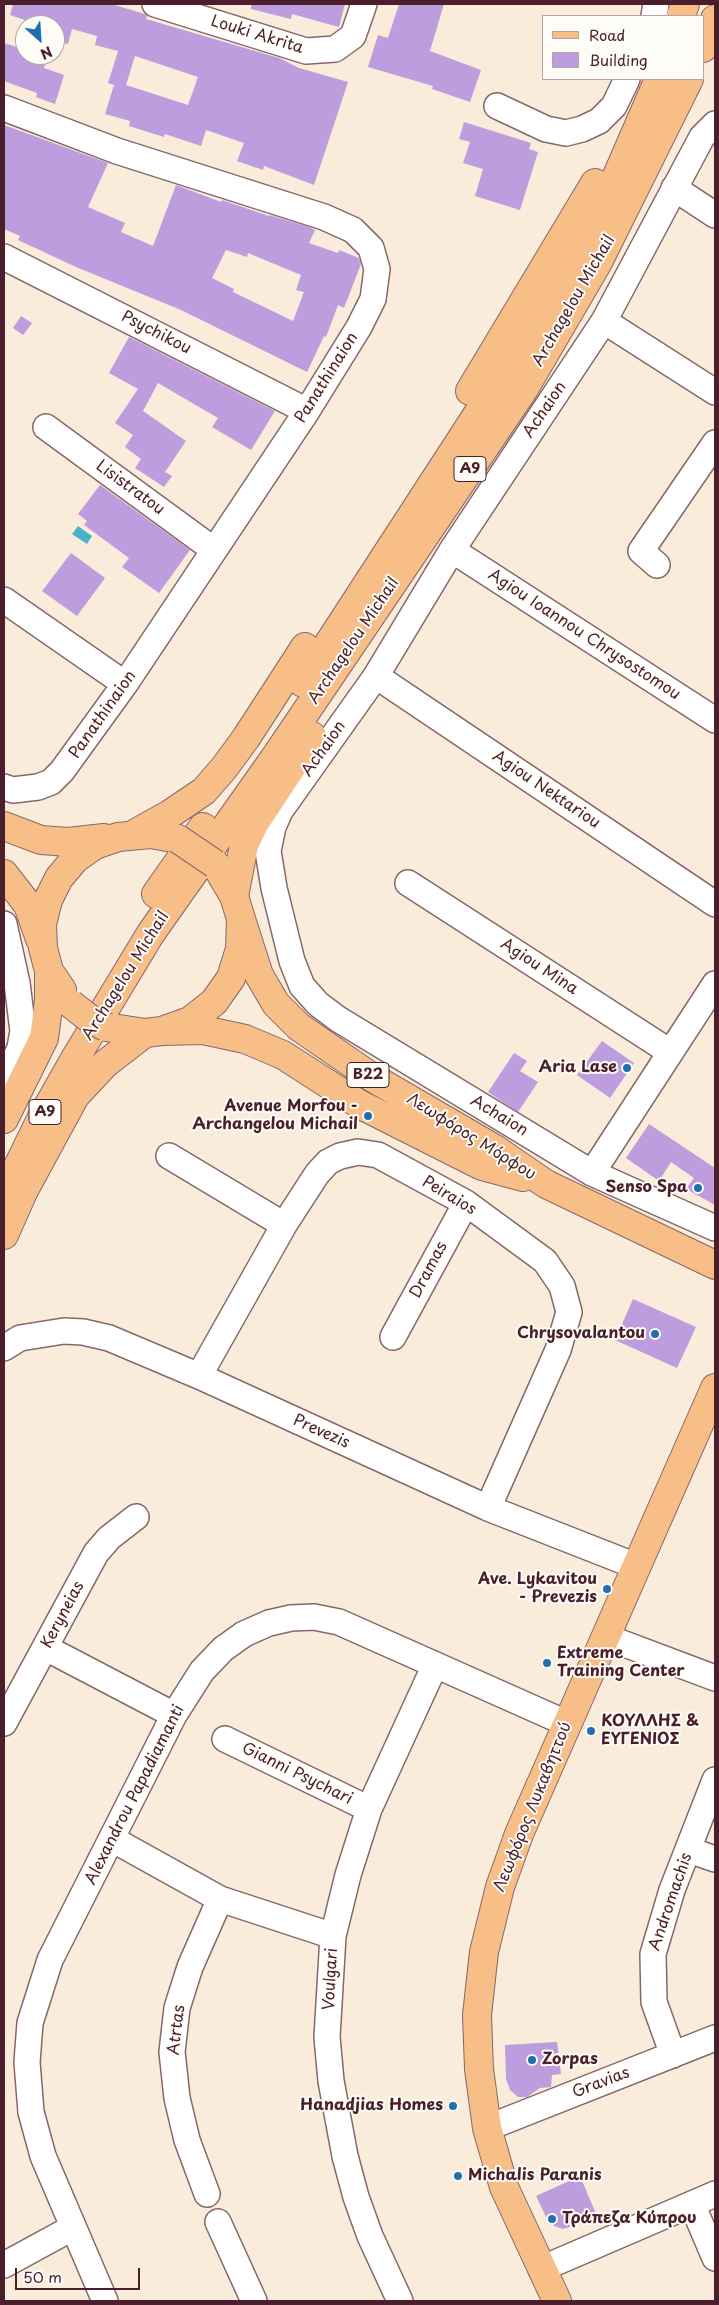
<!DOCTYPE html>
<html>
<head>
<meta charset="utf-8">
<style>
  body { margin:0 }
  #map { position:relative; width:719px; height:2305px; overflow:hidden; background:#f9ecdb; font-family:"Playpen Sans",sans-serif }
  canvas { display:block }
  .frame { position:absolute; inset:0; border:5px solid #4a1f2b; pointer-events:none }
  .legend { position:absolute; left:542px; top:15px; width:162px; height:65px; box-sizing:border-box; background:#fdfcf7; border:1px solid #b5a4a5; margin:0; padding:6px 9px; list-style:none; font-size:15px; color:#4a1f2b }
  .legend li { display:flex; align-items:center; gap:10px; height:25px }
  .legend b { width:25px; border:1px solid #b5a4a5 }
  .north { position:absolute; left:15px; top:15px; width:50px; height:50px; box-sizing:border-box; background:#fdfcf7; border:1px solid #b5a4a5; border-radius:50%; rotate:154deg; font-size:14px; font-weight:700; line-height:20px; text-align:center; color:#4a1f2b }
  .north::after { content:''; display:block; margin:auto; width:18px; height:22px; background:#1f6fb2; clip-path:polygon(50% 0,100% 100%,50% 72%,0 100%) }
  .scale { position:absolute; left:15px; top:2268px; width:125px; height:22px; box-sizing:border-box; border:2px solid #4a1f2b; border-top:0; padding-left:6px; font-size:15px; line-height:18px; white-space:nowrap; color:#4a1f2b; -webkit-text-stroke:4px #fdfcf7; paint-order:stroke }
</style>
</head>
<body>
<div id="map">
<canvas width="719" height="2305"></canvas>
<div class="frame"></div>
<ul class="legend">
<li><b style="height:6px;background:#f7be88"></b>Road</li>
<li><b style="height:14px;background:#bd9dde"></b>Building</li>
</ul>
<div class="north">N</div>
<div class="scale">50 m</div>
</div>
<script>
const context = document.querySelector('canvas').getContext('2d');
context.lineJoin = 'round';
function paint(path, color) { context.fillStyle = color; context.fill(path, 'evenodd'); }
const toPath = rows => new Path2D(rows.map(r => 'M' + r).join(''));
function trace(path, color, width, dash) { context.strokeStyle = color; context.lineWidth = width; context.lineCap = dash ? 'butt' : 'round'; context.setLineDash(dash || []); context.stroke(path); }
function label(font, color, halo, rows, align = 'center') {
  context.font = font + ' "Playpen Sans",sans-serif'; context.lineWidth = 4; context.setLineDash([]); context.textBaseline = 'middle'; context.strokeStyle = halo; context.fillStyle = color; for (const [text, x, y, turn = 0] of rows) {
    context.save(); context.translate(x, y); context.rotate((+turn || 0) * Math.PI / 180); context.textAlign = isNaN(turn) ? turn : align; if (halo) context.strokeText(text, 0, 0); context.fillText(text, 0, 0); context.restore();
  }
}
paint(toPath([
  [78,526,92,536,87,544,72,534]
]), '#48b3c6');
paint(toPath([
  [13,4,111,4,145,14,147,15,146,19,279,58,299,68,348,82,314,185,264,166,263,170,237,161,244,143,206,130,201,146,165,134,164,137,129,126,130,121,105,114,114,85,108,83,118,51,95,45,97,36,72,29,68,44,55,40,55,25,39,25,10,15],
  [135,56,198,77,188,105,126,85],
  [251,4,345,4,339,27,292,14,291,19,251,9],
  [399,4,444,4,430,51,481,70,470,102,432,89,433,86,368,67,378,35,388,38],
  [4,43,23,49,22,55,48,55,44,68,64,75,55,104,36,97,37,93,4,81],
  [464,122,531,143,529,149,538,152,520,210,475,196,483,169,463,163,470,142,459,139],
  [4,125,108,163,88,207,125,223,121,232,153,246,176,185,221,202,222,200,269,216,269,215,309,227,315,230,309,243,338,253,339,250,359,258,361,264,344,308,338,305,326,337,324,336,307,372,181,310,76,267,18,240,20,236,4,229],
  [226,250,247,257,248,253,301,275,296,290,304,292,293,321,233,292,234,289,212,278],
  [21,316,32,323,23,335,13,328],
  [129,337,275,411,251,450,212,427,218,418,158,383,143,411,186,441,165,472,172,476,164,487,135,468,141,459,125,447,133,435,115,423,138,389,109,373],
  [100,485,190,550,159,593,122,567,129,558,84,525,87,521,78,514],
  [71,553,105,578,77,616,42,591],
  [602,1041,634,1063,610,1098,577,1075],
  [514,1053,527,1061,520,1071,538,1082,518,1112,488,1092],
  [649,1124,715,1168,715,1205,686,1189,694,1178,671,1162,659,1181,626,1158],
  [633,1299,696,1327,677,1368,615,1340],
  [557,2042,561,2074,552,2075,551,2087,540,2088,527,2097,518,2097,510,2090,506,2079,505,2045],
  [580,2176,597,2216,579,2224,563,2229,554,2226,547,2219,536,2196]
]), '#bd9dde');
const minor = toPath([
  [155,4,306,51,335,49,353,36,364,4],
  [654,16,656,4],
  [497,106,546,129,566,133,582,129,599,121,614,106,627,79],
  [4,108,117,151,324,217,353,230,371,248,377,269,373,299,359,327,307,411,125,684,62,771,51,782,38,787,13,790,4,787],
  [715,124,702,137,604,321,452,550,376,676,280,811,273,827,268,851,274,888,292,961,302,986,318,1004,338,1019,592,1173,715,1228],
  [674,188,715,215],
  [4,257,307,411],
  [604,321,715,392],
  [46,427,214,550],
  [452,550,715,720],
  [657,565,641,551,715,443],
  [4,600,125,684],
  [376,676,715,904],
  [408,883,670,1052],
  [4,924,17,983,23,1031,20,1048,4,1082],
  [169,1156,284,1225],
  [592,1173,715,984],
  [393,1337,466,1203],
  [4,1348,20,1338,64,1331,83,1332,109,1338,199,1376,488,1508,636,1566],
  [199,1376,284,1225,317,1174,328,1162,340,1156,358,1152,378,1155,466,1203,545,1261,562,1286,569,1312,558,1350,488,1508],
  [606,1637,715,1678],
  [46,1648,174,1715],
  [4,1723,96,1553,109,1538,136,1517],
  [225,1739,369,1809],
  [112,1839,220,1899,333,1936],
  [689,1850,715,1859],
  [673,2055,654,2002,653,1954,672,1890,715,1780],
  [487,2128,715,2038],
  [207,2194,187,2140,177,2098,172,2052,177,2008,190,1967,220,1899],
  [692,2204,715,2258],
  [218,2222,254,2301],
  [4,2265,72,2228],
  [541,2269,715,2194],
  [105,2301,43,2156,31,2112,27,2062,30,2023,50,1960,174,1715,202,1671,223,1649,244,1634,269,1623,291,1618,314,1617,339,1622,566,1723],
  [400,2301,370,2236,356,2197,345,2156,331,2081,327,2037,333,1936,348,1875,369,1809,435,1665]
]);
const major = toPath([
  [4,826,41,840,68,842,104,838],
  [4,874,28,905,40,939],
  [241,919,259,975,276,1004,299,1027,373,1078,495,1149,546,1184,715,1265],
  [62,990,49,971,43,948,42,924,48,900,59,878,75,859,95,845,118,837,151,834,178,839],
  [106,1027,145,1033,162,1031,190,1021,214,1002,231,978,240,949,241,919,234,896,215,864],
  [162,1031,203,1030,245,1039,283,1055,359,1104,482,1166,523,1177],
  [557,2301,504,2187,487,2128,479,2069,477,2015,484,1952,500,1887,519,1834,715,1388]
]);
const highway = toPath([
  [681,16,685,4],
  [703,48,715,19],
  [470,391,595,183],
  [303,683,503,375,577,255,616,178,659,79],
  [134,834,170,814,204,791,224,768,246,738,305,647],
  [156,894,203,827],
  [234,896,244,845,254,824,312,736],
  [4,1119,44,1038,49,1000,49,971],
  [4,1195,42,1117,76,1057,151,933,276,756,524,389,597,264,689,79],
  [4,1235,24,1190,75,1096,105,1064,145,1033]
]);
trace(minor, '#876769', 28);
trace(major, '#876769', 30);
trace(highway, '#876769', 30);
trace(minor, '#fff', 25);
trace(major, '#f7be88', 28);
trace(highway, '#f7be88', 28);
const majorBridge = toPath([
  [178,839,215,864],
  [71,1004,90,1019,106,1027]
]);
trace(majorBridge, '#876769', 30, []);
trace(majorBridge, '#f7be88', 28);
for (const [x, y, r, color] of [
  [627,1068,5,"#1f6fb2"],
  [368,1116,5,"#1f6fb2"],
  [698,1188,5,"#1f6fb2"],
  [655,1334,5,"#1f6fb2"],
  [607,1589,5,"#1f6fb2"],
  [547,1663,5,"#1f6fb2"],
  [591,1731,5,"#1f6fb2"],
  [532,2060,5,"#1f6fb2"],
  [453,2106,5,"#1f6fb2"],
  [458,2176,5,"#1f6fb2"],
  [552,2219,5,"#1f6fb2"]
]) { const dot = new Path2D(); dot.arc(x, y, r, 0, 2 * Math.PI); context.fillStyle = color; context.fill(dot); trace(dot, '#fdfcf7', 2); }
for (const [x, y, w] of [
  [470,469,32],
  [368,1075,42],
  [45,1112,32]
]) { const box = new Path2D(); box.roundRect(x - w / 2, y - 12.5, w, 25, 4); context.fillStyle = '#fdfcf7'; context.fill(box); trace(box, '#4a1f2b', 1); }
label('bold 15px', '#4a1f2b', null, [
  ["A9",470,469],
  ["B22",368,1075],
  ["A9",45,1112]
]);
label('16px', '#4a1f2b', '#fdfcf7', [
  ["Louki Akrita",257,35,17],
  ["Archagelou Michail",574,301,-60],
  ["Psychikou",156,333,27],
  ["Panathinaion",327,378,-58],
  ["Achaion",545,410,-56],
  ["Lisistratou",130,488,36],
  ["Agiou Ioannou Chrysostomou",584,635,33],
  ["Archagelou Michail",354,641,-56],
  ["Panathinaion",103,715,-55],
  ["Achaion",324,749,-55],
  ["Agiou Nektariou",546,790,34],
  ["Agiou Mina",539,967,33],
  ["Archagelou Michail",126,976,-58],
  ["Achaion",499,1116,31],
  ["Λεωφόρος Μόρφου",471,1137,32],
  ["Peiraios",449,1196,31],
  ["Dramas",429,1270,-62],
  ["Prevezis",321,1432,24],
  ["Keryneias",63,1615,-62],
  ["Gianni Psychari",297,1774,26],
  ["Alexandrou Papadiamanti",135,1795,-63],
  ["Λεωφόρος Λυκαβηττού",533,1807,-68],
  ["Andromachis",671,1902,-71],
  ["Voulgari",331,1979,-87],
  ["Atrtas",177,2030,-83],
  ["Gravias",601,2083,-21]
]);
label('bold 16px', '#4a1f2b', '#fdfcf7', [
  ["Aria Lase",617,1068],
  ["Avenue Morfou -",358,1107],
  ["Archangelou Michail",358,1125],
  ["Senso Spa",688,1188],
  ["Chrysovalantou",645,1334],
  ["Ave. Lykavitou",597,1580],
  ["- Prevezis",597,1598],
  ["Extreme",557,1654,"left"],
  ["Training Center",557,1672,"left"],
  ["ΚΟΥΛΛΗΣ &",601,1722,"left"],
  ["ΕΥΓΕΝΙΟΣ",601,1740,"left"],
  ["Zorpas",542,2060,"left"],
  ["Hanadjias Homes",443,2106],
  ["Michalis Paranis",468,2176,"left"],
  ["Τράπεζα Κύπρου",562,2219,"left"]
], 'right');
</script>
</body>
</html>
